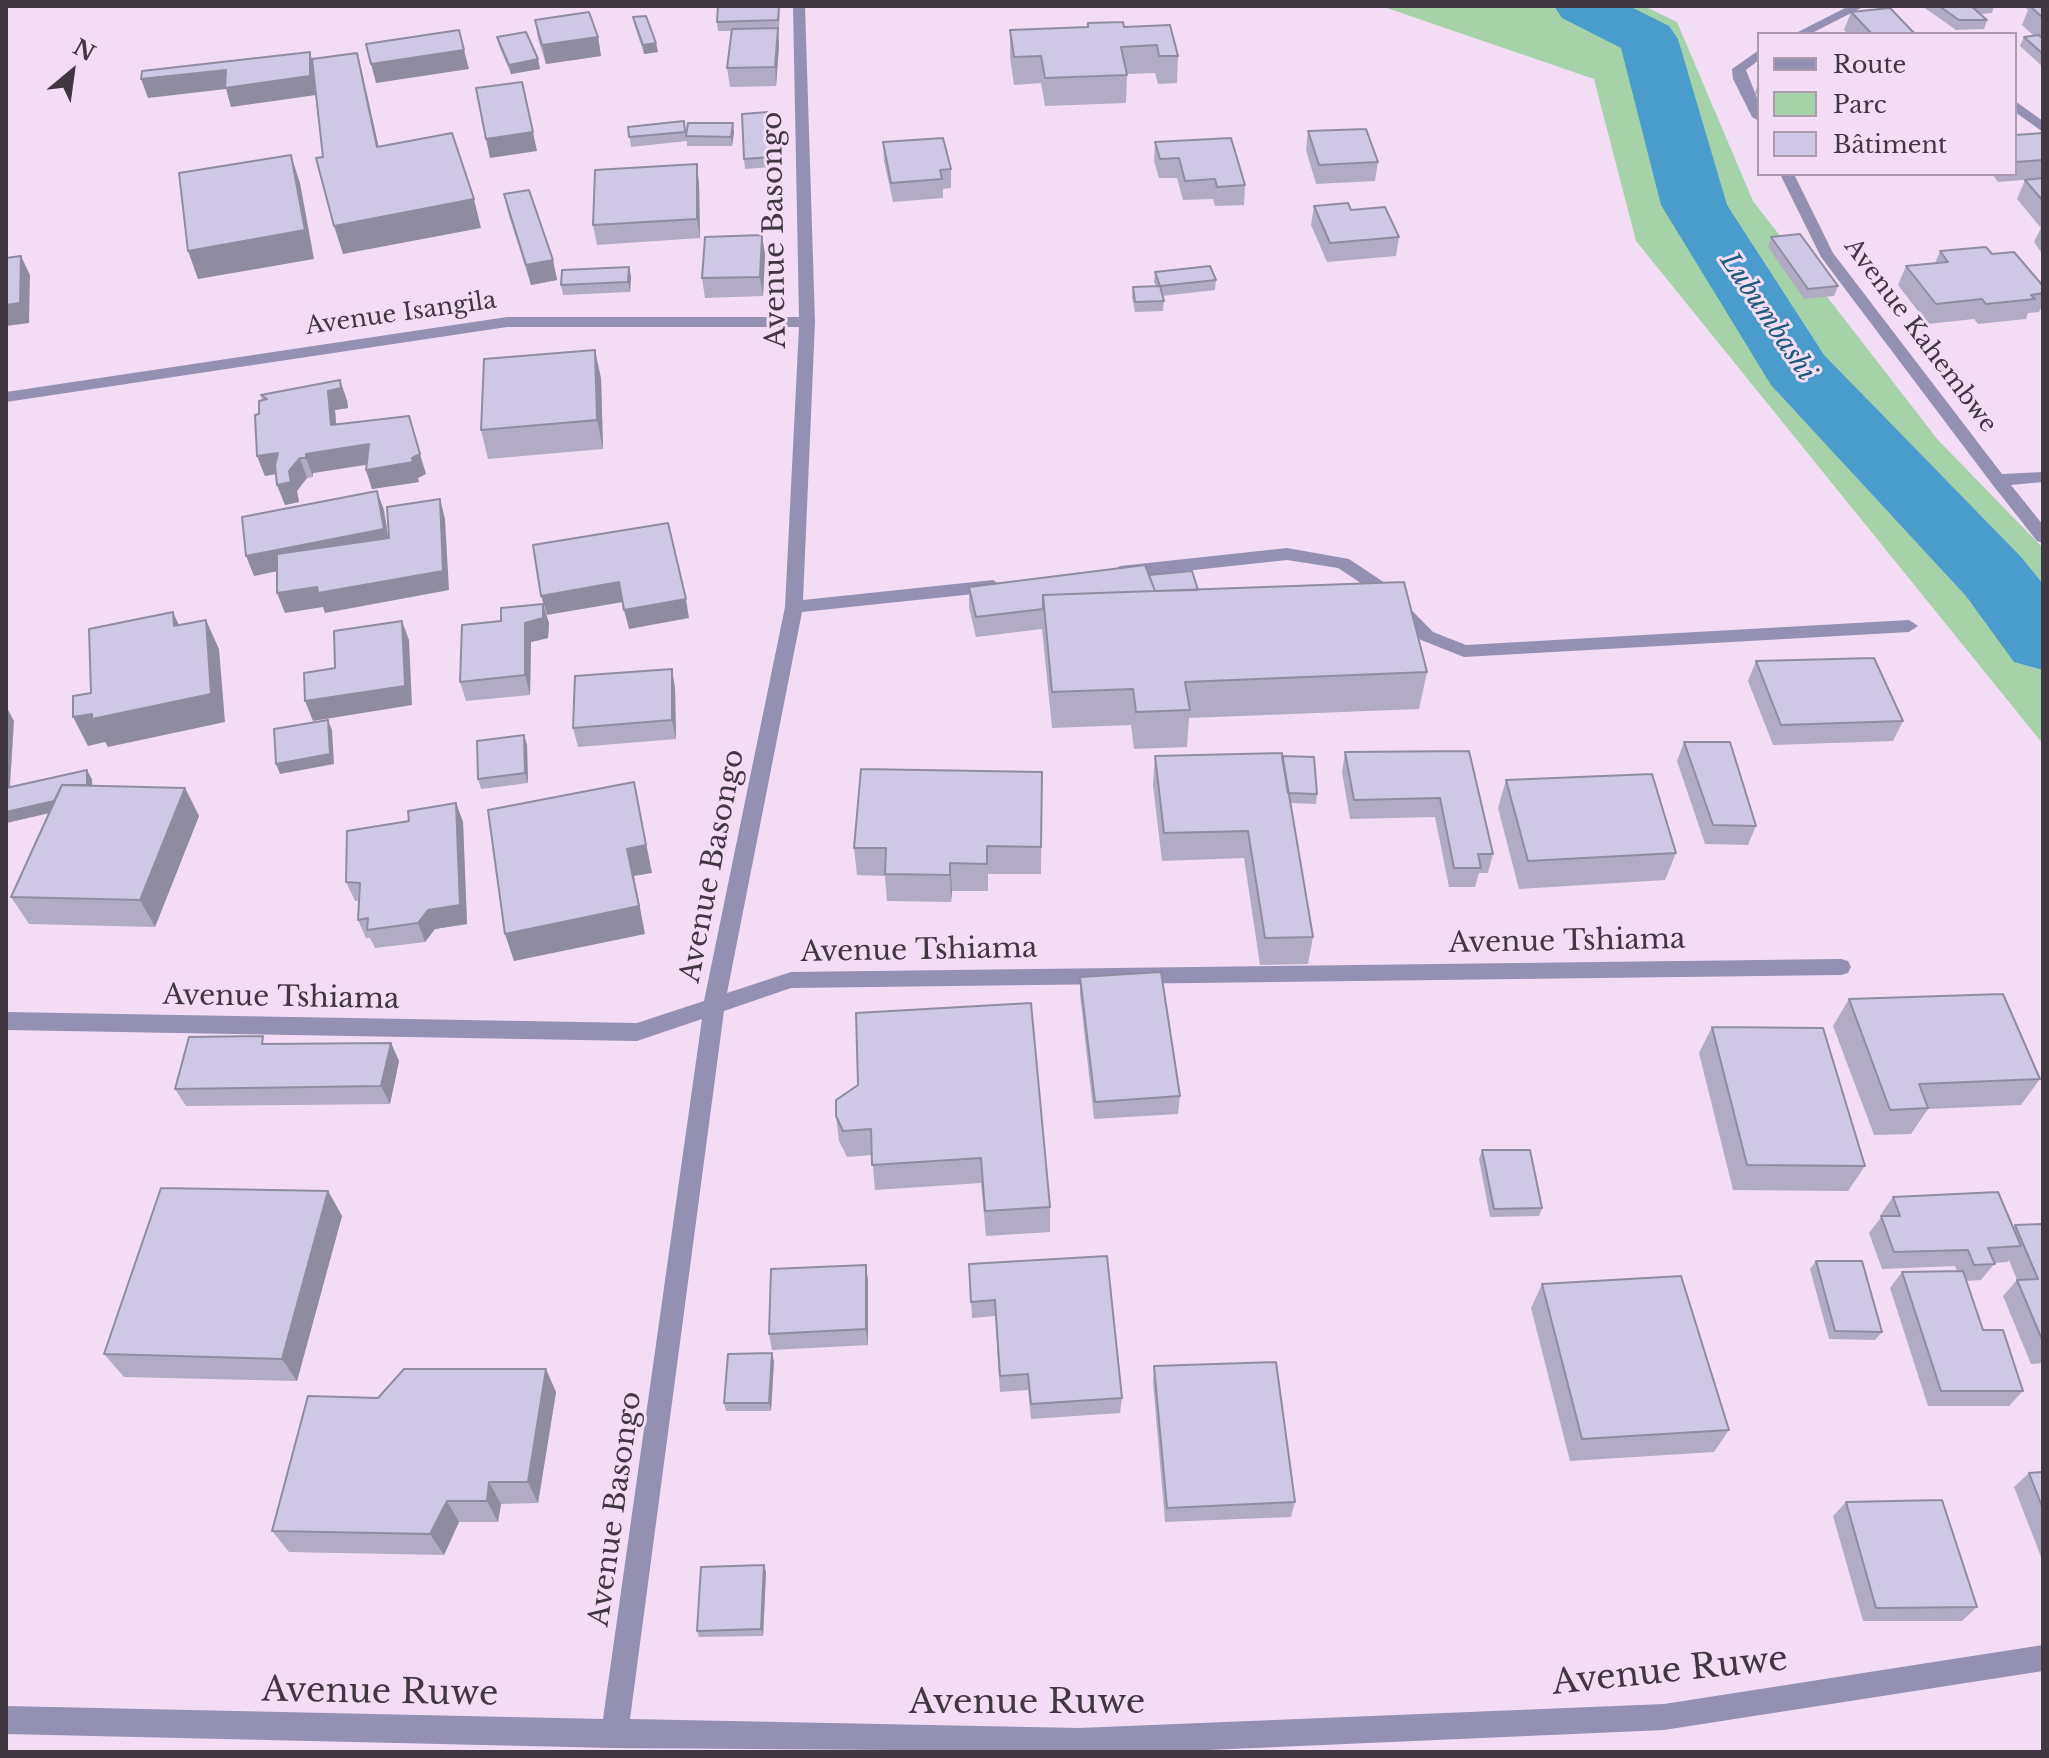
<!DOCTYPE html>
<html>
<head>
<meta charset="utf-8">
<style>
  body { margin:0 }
  #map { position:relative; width:2049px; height:1758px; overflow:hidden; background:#f2ddf5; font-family:"Libre Baskerville",serif }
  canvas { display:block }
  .frame { position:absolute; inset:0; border:8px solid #403741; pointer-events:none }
  .legend { position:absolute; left:1757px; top:32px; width:260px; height:144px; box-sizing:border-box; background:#f2ddf5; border:2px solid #ab9bad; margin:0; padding:10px 14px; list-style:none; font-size:24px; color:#403741 }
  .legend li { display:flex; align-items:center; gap:16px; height:40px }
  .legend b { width:40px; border:2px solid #ab9bad }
  .north { position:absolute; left:32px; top:32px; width:80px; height:80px; -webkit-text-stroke:6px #f2ddf5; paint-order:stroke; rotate:29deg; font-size:22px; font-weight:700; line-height:32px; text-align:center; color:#403741 }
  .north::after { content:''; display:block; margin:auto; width:28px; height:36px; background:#403741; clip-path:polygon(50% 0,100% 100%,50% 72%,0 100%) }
</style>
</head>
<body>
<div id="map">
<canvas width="2049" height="1758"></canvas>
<div class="frame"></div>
<ul class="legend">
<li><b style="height:10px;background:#9490b1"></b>Route</li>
<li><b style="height:22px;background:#a6d2a9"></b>Parc</li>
<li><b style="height:22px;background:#cec8e4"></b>Bâtiment</li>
</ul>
<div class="north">N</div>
</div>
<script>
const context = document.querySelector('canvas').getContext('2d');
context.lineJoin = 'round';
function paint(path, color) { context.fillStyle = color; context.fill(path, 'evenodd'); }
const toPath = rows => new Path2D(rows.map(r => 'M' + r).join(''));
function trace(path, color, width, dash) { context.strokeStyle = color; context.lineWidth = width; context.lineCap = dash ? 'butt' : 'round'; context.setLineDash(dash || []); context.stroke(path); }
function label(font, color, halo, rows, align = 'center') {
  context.font = font + ' "Libre Baskerville",serif'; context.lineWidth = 6; context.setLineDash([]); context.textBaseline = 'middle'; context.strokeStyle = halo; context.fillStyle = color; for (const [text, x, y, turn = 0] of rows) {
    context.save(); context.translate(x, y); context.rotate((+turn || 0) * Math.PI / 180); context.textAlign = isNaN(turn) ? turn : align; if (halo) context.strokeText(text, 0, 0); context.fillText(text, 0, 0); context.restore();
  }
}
paint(toPath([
  [1381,6,1644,6,1677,22,1753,201,1938,440,2043,548,2043,744,1636,241,1594,79]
]), '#a6d2a9');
paint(toPath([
  [1554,6,1629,6,1669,26,1678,39,1727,205,1824,355,2022,558,2043,584,2043,670,2014,662,1966,596,1771,385,1661,205,1621,48,1562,18,1554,6]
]), '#4a9ccc');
paint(toPath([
  [793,6,805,6,815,322,803,600,993,580,1002,586,993,592,802,612,727,993,791,972,1841,959,1848,961,1851,967,1848,973,1841,975,791,988,724,1011,630,1719,1079,1728,1664,1704,2043,1645,2043,1671,1664,1730,1163,1752,614,1748,6,1734,6,1706,603,1719,702,1019,637,1041,6,1030,6,1012,637,1023,704,1001,785,607,799,327,507,327,6,402,6,392,507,317,799,317,793,6],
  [1849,6,1865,6,1810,34,1794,34,1849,6],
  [1759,50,1759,60,1746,70,1759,103,1759,121,1752,117,1733,79,1732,69,1759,50],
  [2015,101,2043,121,2043,132,2015,112,2015,101],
  [1780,174,1794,174,1833,253,2002,474,2043,472,2043,482,2011,485,2043,525,2043,543,2037,541,1992,484,1821,257,1780,174],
  [1287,548,1349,559,1385,583,1433,632,1466,645,1909,620,1918,626,1909,632,1464,657,1421,640,1373,591,1338,568,1287,560,1120,578,1111,572,1120,566,1287,548]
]), '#9490b1');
paint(toPath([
  [780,6,779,30,778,30,779,46,776,86,730,87,727,68,731,31,718,31,717,22],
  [1922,6,1994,6,1992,13,1981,14,1987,20,1984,29,1956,30],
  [2024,6,2043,6,2043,67,2020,46,2024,37,2034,36,2022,25,2028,10],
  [1851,12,1915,34,1848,34,1844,30],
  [633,17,656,43,658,52,644,54,635,27],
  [535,20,598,37,601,56,546,64,538,39],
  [1088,23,1124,27,1178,56,1177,83,1158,84,1155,73,1127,74,1126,103,1045,106,1041,83,1014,85,1010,57,1010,30,1088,27],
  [497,37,538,59,540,69,511,74,499,46],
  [1759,81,1759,97,1755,93],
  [768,112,772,167,745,169,744,159],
  [684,121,686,136,734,132,732,146,687,146,687,141,631,147,628,127],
  [1308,131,1378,162,1375,181,1316,184,1306,150],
  [2043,133,2043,255,2034,242,2041,228,2017,199,2025,180,2035,179,1998,182,1992,174,2015,174,2015,135],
  [883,142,951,169,951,188,943,189,943,198,893,202,884,161],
  [1155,142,1245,185,1244,205,1215,206,1213,199,1183,200,1177,178,1159,178,1154,161],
  [699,183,700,238,597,245,593,225],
  [504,194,553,260,557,280,531,285,508,213],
  [1314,206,1351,210,1399,237,1396,256,1327,262,1311,225],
  [762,235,765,255,763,296,705,298,702,278],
  [1771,237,1838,286,1834,296,1804,299,1768,247],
  [1940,251,1992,254,2043,286,2043,304,2039,312,2028,313,2026,319,1978,324,1974,319,1928,324,1898,285,1906,266,1935,263],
  [1155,272,1216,280,1215,290,1162,296,1164,301,1163,311,1135,312,1132,297,1133,287,1156,286,1154,282],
  [631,276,630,292,563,295,561,285],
  [601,378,603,449,488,459,481,430],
  [261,395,347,400,348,408,335,410,336,424,426,474,418,478,419,482,372,489,366,470,366,465,313,473,313,477,307,478,297,491,299,502,285,505,277,485,276,474,265,476,257,456,262,400],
  [1149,575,1198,590,1427,672,1419,709,1189,718,1187,747,1134,749,1131,725,1052,728,1042,629,976,637,969,607,969,587],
  [543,604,549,623,548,638,531,642,530,695,466,701,460,682,501,621],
  [1756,661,1903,721,1893,741,1773,745,1748,681],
  [675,688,676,739,578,747,573,728],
  [14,721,10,787,92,779,92,786,185,788,199,816,155,927,29,924,11,897,49,813,6,823],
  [524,735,527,745,528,783,481,789,478,779],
  [1684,742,1756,826,1748,845,1705,844,1677,761],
  [1469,751,1493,854,1488,873,1479,873,1475,887,1449,887,1435,817,1350,819,1342,772,1345,752],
  [1155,756,1282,756,1317,794,1316,804,1290,803,1313,937,1308,964,1260,965,1244,858,1162,861,1153,785],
  [1042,772,1041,874,988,874,988,891,952,891,951,902,887,901,885,876,857,875,854,848],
  [1506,780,1676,853,1665,880,1519,889,1498,808],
  [456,803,463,822,467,924,435,929,425,942,375,948,370,938,366,938,358,920,359,901,355,901,346,882,409,821],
  [1080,977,1180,1096,1178,1114,1094,1119,1080,995],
  [1849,999,2040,1079,2021,1105,1928,1109,1911,1134,1874,1135,1833,1026],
  [856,1013,1050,1207,1050,1232,986,1236,981,1183,875,1190,872,1155,847,1157,839,1141,836,1116,858,1085],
  [1712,1027,1865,1166,1848,1191,1733,1190,1699,1053],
  [391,1043,399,1061,390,1104,186,1106,175,1089],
  [1482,1150,1542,1208,1539,1216,1490,1217,1479,1159],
  [328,1191,342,1216,297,1381,124,1377,104,1354],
  [1893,1197,2013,1228,2015,1225,2043,1224,2043,1363,2031,1364,2003,1296,2017,1280,2009,1260,2007,1262,1995,1263,1981,1280,1966,1281,1983,1330,2023,1391,2009,1406,1928,1406,1890,1288,1902,1272,1957,1271,1955,1266,1882,1269,1869,1233,1882,1216,1881,1214],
  [1816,1261,1882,1332,1875,1340,1829,1339,1810,1269],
  [969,1264,1122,1398,1120,1413,1031,1419,1028,1390,1000,1392,995,1316,972,1318],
  [866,1265,868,1281,868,1345,772,1350,769,1334],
  [1542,1284,1729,1430,1714,1452,1570,1461,1531,1308],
  [774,1361,771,1411,726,1411,724,1403],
  [1154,1366,1295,1502,1291,1517,1165,1522,1153,1382],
  [556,1392,538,1503,501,1504,498,1522,459,1522,444,1555,289,1552,272,1531,378,1398],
  [2043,1472,2043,1562,2014,1487,2029,1473],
  [1846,1502,1977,1607,1962,1621,1863,1621,1833,1516],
  [766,1572,763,1636,699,1637,697,1631]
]), '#b1acc4');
paint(toPath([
  [778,28,779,46,776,86,775,67],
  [598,37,601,56,546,64,542,45],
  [656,43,658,52,644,54,643,45],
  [464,50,469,69,376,83,371,64],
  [310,52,315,71,316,95,231,107,226,89,148,98,141,79],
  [357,53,364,81,385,175,377,147],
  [538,59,540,69,511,74,509,65],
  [733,123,734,132,732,146,731,137],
  [533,132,537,151,490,158,486,139],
  [291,155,300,183,314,259,198,279,188,251],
  [697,164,699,183,700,238,697,219],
  [474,199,481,228,343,254,334,226],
  [762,235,765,255,763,296,760,277],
  [21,256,30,275,29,323,6,326,6,305],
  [553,260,557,280,531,285,526,265],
  [629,267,631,276,630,292,628,282],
  [595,350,601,378,603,449,597,420],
  [340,380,347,400,348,408,335,410,338,445,331,425,328,391],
  [369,444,375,463,313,473,313,477,306,458,306,454],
  [278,453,286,472,265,476,257,456],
  [420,454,426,474,418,478,419,482,372,489,366,470],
  [300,458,307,478,297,491,299,502,285,505,277,485],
  [377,491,384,510,390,548,254,576,246,556],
  [440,499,445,519,449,590,325,613,323,607,285,613,277,593,317,587,319,593],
  [619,582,623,602,547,615,541,596],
  [686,599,689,618,629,629,624,610],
  [543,604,549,623,548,638,531,642,530,695,525,675,525,623],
  [173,612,186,641,174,626],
  [206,620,219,649,225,722,108,747,105,742,88,746,73,717],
  [402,621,409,640,412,705,313,721,305,701],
  [672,669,675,688,676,739,672,720],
  [6,706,14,721,9,796,6,797],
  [328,720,332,730,334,764,280,774,276,764],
  [524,735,527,745,528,783,525,773],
  [87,770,92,779,93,803,6,823,6,812],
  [634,782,652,873,634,876,645,934,514,961,505,934,627,849],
  [185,788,199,816,155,927,140,900],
  [456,803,463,822,467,924,435,929,425,942,418,923],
  [950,863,952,891,951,902,950,875],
  [391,1043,399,1061,390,1104,381,1086],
  [328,1191,342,1216,297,1381,282,1359],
  [866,1265,868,1281,868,1345,866,1329],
  [772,1353,774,1361,771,1411,769,1403],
  [546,1369,556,1392,538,1503,528,1482],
  [489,1482,501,1504,498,1522,487,1501],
  [447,1501,459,1522,444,1555,430,1534],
  [764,1565,766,1572,763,1636,761,1629]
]), '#908ca0');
const building = toPath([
  [718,6,779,6,778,20,717,22,718,6],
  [1939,6,1971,6,1987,20,1959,20,1939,6],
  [2030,6,2043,6,2043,18,2030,6],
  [1890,8,1915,34,1872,34,1851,12,1890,8],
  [589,12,598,37,542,45,535,20,589,12],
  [646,16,656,43,643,45,633,17,646,16],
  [1123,22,1124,27,1170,25,1178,56,1159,56,1157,45,1121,47,1127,75,1045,78,1041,56,1014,57,1010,30,1088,27,1088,23,1123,22],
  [778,28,775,67,727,68,732,29,778,28],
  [459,30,464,50,371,64,366,44,459,30],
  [526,32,538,59,509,65,497,37,526,32],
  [2039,35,2043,39,2043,54,2024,37,2039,35],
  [310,52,310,76,225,88,226,70,141,79,142,71,310,52],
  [357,53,377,147,452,133,474,199,334,226,316,158,323,157,312,59,357,53],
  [522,82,533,132,486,139,476,88,522,82],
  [768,112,771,157,744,159,742,114,768,112],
  [684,121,685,132,629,137,628,127,684,121],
  [688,123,733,123,731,137,686,136,688,123],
  [1366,129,1378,162,1319,165,1308,131,1366,129],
  [2043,133,2043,160,2015,162,2015,135,2043,133],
  [943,138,951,169,940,170,942,179,891,183,883,142,943,138],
  [1231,138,1245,185,1217,187,1215,179,1185,181,1179,158,1160,159,1155,142,1231,138],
  [291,155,305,230,188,251,179,173,291,155],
  [697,164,697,219,593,225,595,170,697,164],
  [2043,178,2043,201,2025,180,2043,178],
  [529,190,553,260,526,265,504,194,529,190],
  [1348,203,1351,210,1385,207,1399,237,1330,243,1314,206,1348,203],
  [1800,234,1838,286,1808,289,1771,237,1800,234],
  [762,235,760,277,702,278,705,237,762,235],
  [1986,247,1992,254,2014,252,2043,286,2043,293,2031,295,2035,299,1986,304,1982,299,1936,304,1906,266,1948,262,1940,251,1986,247],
  [21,256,20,303,6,305,6,258,21,256],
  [1210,266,1216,280,1160,286,1155,272,1210,266],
  [629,267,628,282,561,285,562,270,629,267],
  [1160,286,1164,301,1135,302,1133,287,1160,286],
  [595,350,597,420,481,430,484,359,595,350],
  [340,380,341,388,328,391,331,425,409,416,420,454,412,458,413,462,366,470,369,444,306,454,306,458,300,458,289,471,291,482,277,485,275,465,278,453,257,456,255,415,259,414,259,401,267,399,261,395,340,380],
  [377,491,384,529,246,556,242,517,377,491],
  [440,499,443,571,318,593,317,587,277,593,277,554,389,538,387,507,440,499],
  [668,523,686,599,624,610,619,582,541,596,533,545,668,523],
  [1145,565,1155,591,1043,595,1043,609,976,617,969,587,1145,565],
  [1192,571,1198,590,1155,591,1149,575,1192,571],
  [1404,582,1427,672,1185,682,1190,710,1136,712,1133,689,1052,692,1043,595,1404,582],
  [543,604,543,618,525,623,525,675,460,682,462,625,501,621,501,608,543,604],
  [173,612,174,626,206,620,211,694,92,719,92,714,73,717,73,696,91,693,89,629,173,612],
  [402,621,405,686,305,701,304,673,335,668,334,631,402,621],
  [1874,658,1903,721,1781,725,1756,661,1874,658],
  [672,669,672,720,573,728,575,676,672,669],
  [328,720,330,754,276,764,274,729,328,720],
  [524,735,525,773,478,779,477,741,524,735],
  [1684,742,1730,742,1756,826,1713,825,1684,742],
  [1469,751,1493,854,1478,854,1481,868,1454,868,1440,798,1354,800,1345,752,1469,751],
  [1282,753,1313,937,1265,938,1248,831,1164,833,1155,756,1282,753],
  [1282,756,1314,757,1317,794,1288,793,1282,756],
  [861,769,1042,772,1041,847,987,846,987,864,950,863,950,875,885,874,886,848,854,848,861,769],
  [87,770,87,785,62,785,54,801,6,812,6,788,87,770],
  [1652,774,1676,853,1528,861,1506,780,1652,774],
  [634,782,646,845,627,849,639,906,505,934,488,810,634,782],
  [62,785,185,788,140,900,11,897,62,785],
  [456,803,460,905,428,910,418,923,367,930,368,918,358,920,360,883,346,882,347,831,409,821,408,811,456,803],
  [1161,972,1180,1096,1095,1102,1080,977,1161,972],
  [2003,994,2040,1079,1919,1084,1928,1108,1890,1110,1849,999,2003,994],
  [1031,1003,1050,1207,985,1211,981,1158,872,1165,871,1129,843,1131,836,1116,836,1100,858,1085,856,1013,1031,1003],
  [1712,1027,1823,1028,1865,1166,1747,1165,1712,1027],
  [263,1036,262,1044,391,1043,381,1086,175,1089,189,1037,263,1036],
  [1482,1150,1530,1150,1542,1208,1494,1209,1482,1150],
  [161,1188,328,1191,282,1359,104,1354,161,1188],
  [1998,1192,2021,1246,1988,1248,1995,1264,1974,1265,1968,1250,1894,1252,1881,1216,1900,1216,1893,1197,1998,1192],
  [2043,1224,2043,1342,2017,1280,2038,1279,2015,1225,2043,1224],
  [1107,1256,1122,1398,1031,1404,1028,1374,1000,1376,995,1300,971,1302,969,1264,1107,1256],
  [1816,1261,1862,1261,1882,1332,1835,1331,1816,1261],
  [866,1265,866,1329,769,1334,771,1269,866,1265],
  [1963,1271,1983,1330,2003,1330,2023,1391,1941,1391,1902,1272,1963,1271],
  [1681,1276,1729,1430,1582,1439,1542,1284,1681,1276],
  [772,1353,769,1403,724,1403,728,1354,772,1353],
  [1276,1362,1295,1502,1167,1508,1154,1366,1276,1362],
  [404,1369,546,1369,528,1482,489,1482,487,1501,447,1501,430,1534,272,1531,308,1396,378,1398,404,1369],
  [2043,1472,2043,1509,2029,1473,2043,1472],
  [1942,1500,1977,1607,1876,1608,1846,1502,1942,1500],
  [764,1565,761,1629,697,1631,701,1567,764,1565]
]);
paint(building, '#cec8e4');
trace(building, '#908ca0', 2);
label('24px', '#403741', '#f2ddf5', [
  ["Avenue Isangila",401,314,-8],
  ["Avenue Kahembwe",1920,336,53]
]);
label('italic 26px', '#1e5a7c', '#f2ddf5', [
  ["Lubumbashi",1767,317,56]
]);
label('28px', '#403741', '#f2ddf5', [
  ["Avenue Basongo",775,230,-91],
  ["Avenue Basongo",713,866,-79],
  ["Avenue Tshiama",1567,942,-1],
  ["Avenue Tshiama",919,951,-1],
  ["Avenue Tshiama",281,998,1],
  ["Avenue Basongo",616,1509,-82]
]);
label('34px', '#403741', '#f2ddf5', [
  ["Avenue Ruwe",1670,1672,-6],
  ["Avenue Ruwe",380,1693,1],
  ["Avenue Ruwe",1027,1703]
]);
</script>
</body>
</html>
